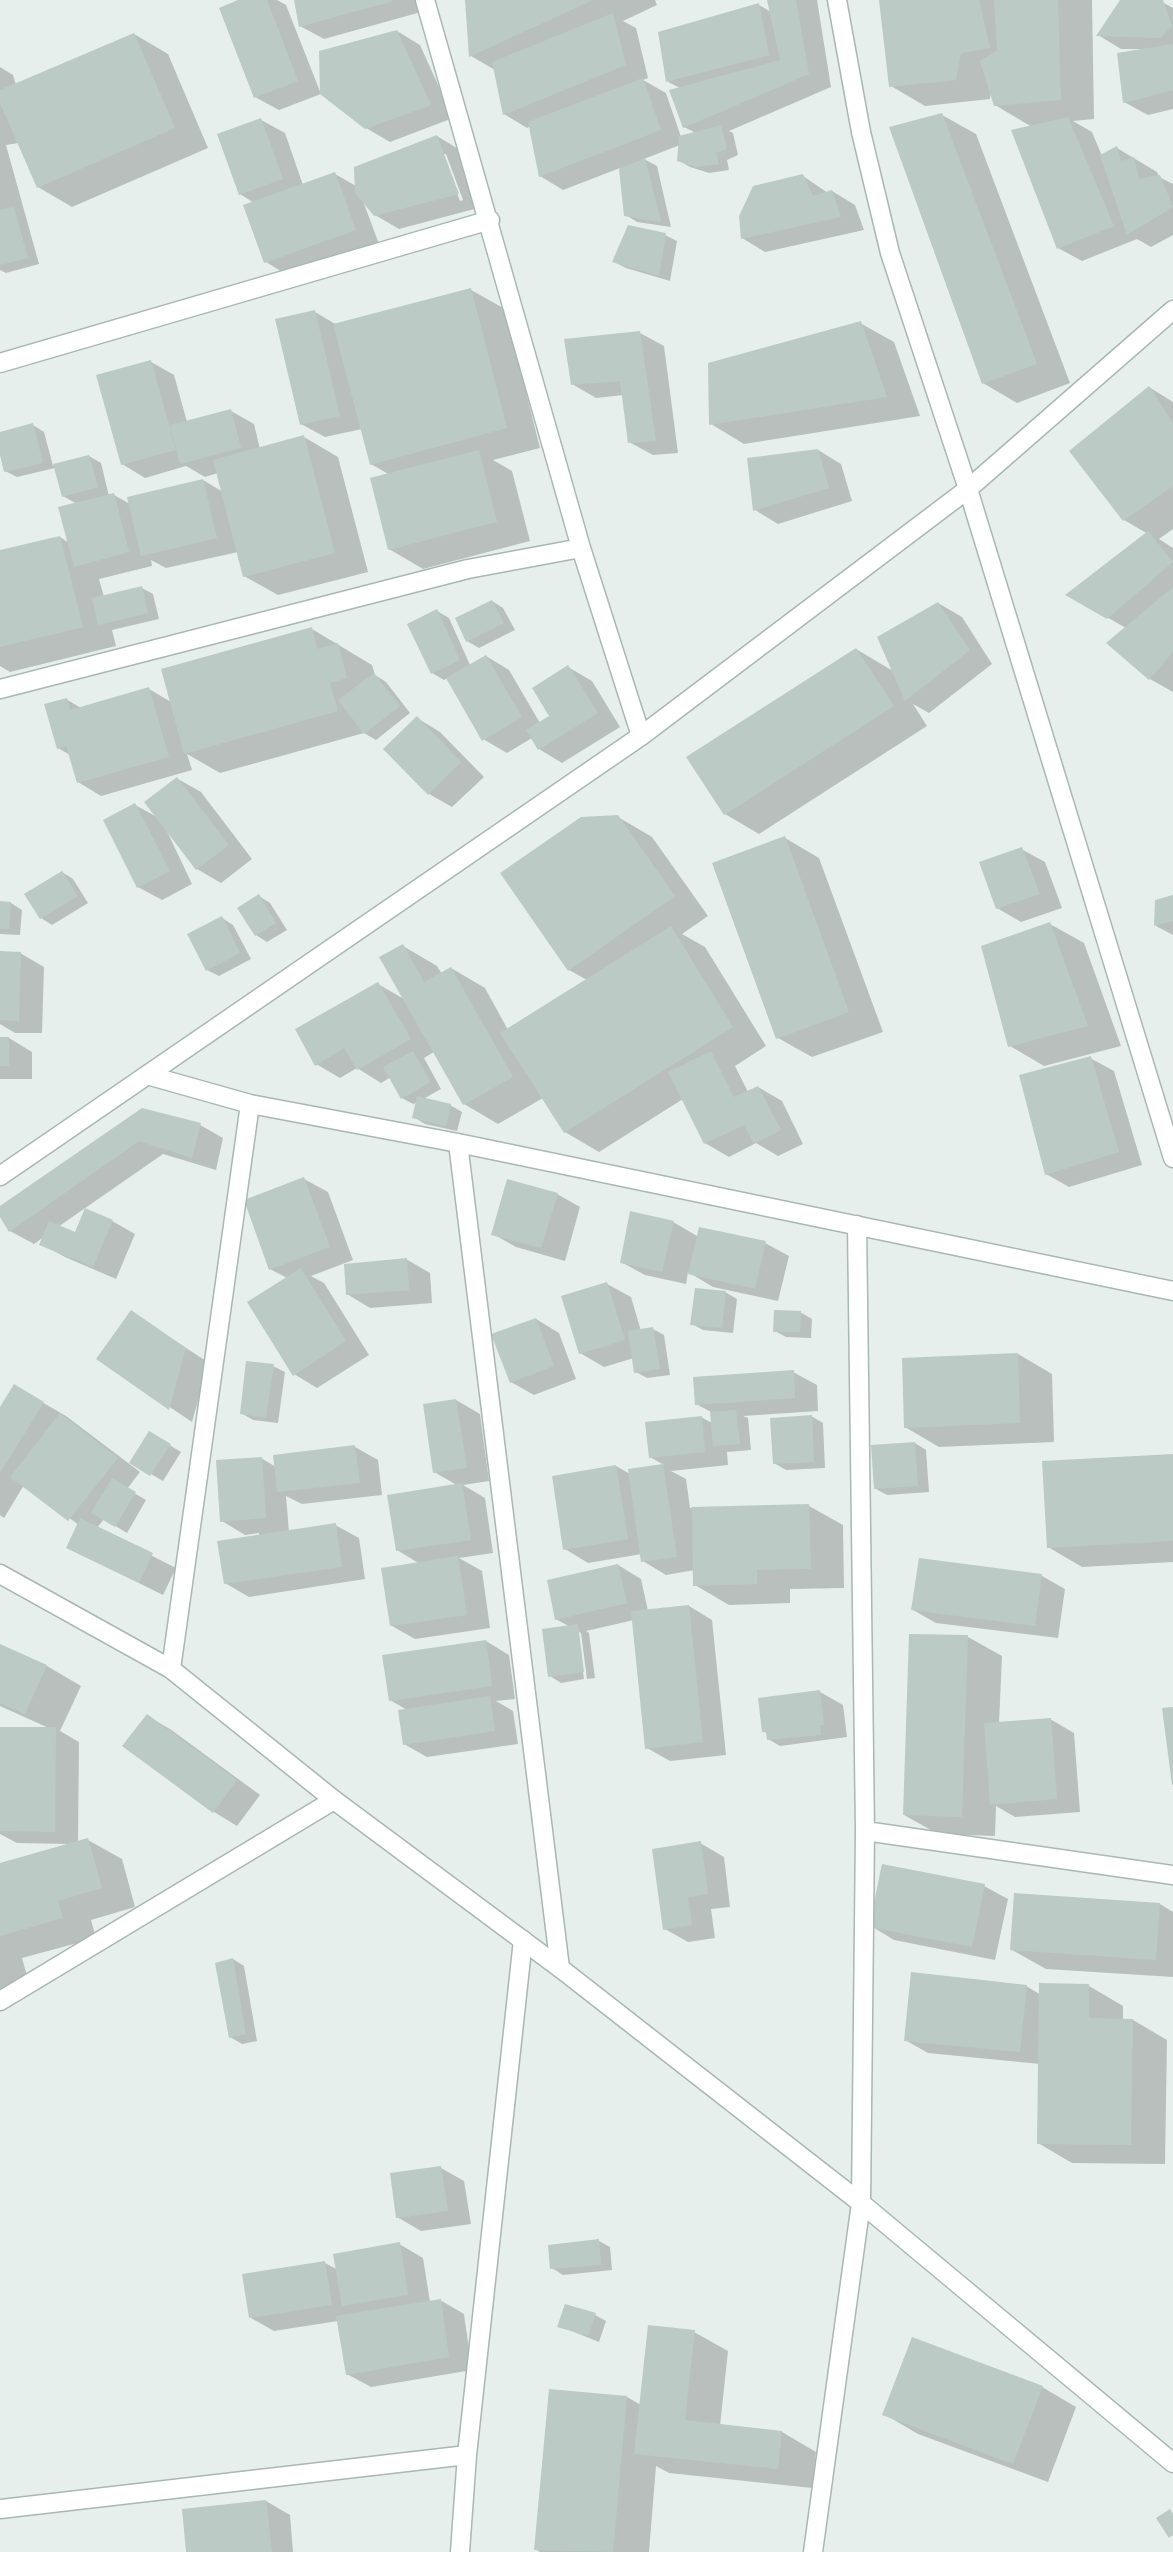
<!DOCTYPE html>
<html>
<head>
<meta charset="utf-8">
<style>
  body { margin:0 }
  canvas { display:block; background:#e6efeb }
</style>
</head>
<body>
<canvas width="1173" height="2552"></canvas>
<script>
const context = document.querySelector('canvas').getContext('2d');
context.lineJoin = 'round';
function paint(path, color) { context.fillStyle = color; context.fill(path, 'evenodd'); }
const toPath = rows => new Path2D(rows.map(r => 'M' + r).join(''));
function trace(path, color, width, dash) { context.strokeStyle = color; context.lineWidth = width; context.lineCap = dash ? 'butt' : 'round'; context.setLineDash(dash || []); context.stroke(path); }
paint(toPath([
  [242,0,277,0,286,5,321,94,279,110,255,97],
  [295,0,418,0,421,12,324,39,300,26],
  [466,0,655,0,657,5,623,21,636,28,648,78,643,80,666,93,681,137,696,133,684,127,680,88,668,82,759,5,771,12,769,0,817,0,831,87,729,131,733,133,738,155,727,160,729,170,709,173,690,167,678,160,680,145,644,159,657,166,671,227,637,222,626,215,620,168,563,190,540,176,531,126,527,128,504,114,495,70,471,56],
  [881,0,1092,0,1094,119,1073,121,1092,132,1102,156,1117,148,1157,172,1159,177,1173,184,1173,235,1151,247,1137,239,1082,261,1058,248,1032,127,995,105,991,92,990,99,925,106,891,86],
  [1162,2,1173,8,1173,109,1148,115,1124,102,1141,49,1121,49,1098,35],
  [397,31,420,45,453,118,390,142,366,128],
  [134,34,168,54,208,148,72,207,38,187,19,143,6,145,39,264,6,273,0,270,0,67,13,75,16,85],
  [942,115,976,134,1070,383,1017,403,983,383],
  [261,120,285,133,303,185,335,174,356,186,437,136,460,150,482,207,399,229,375,215,363,201,379,244,289,276,266,262,254,203,240,194],
  [442,154,446,154,463,200,460,201],
  [803,176,828,193,832,191,855,205,864,230,765,252,742,238],
  [665,235,677,241,670,281,626,268,614,262],
  [471,290,505,309,540,448,493,460,512,471,530,541,423,569,389,549,390,475,371,464,362,429,325,437,301,424,315,312,337,325],
  [860,323,894,342,920,416,744,444,711,424],
  [640,333,664,346,678,453,653,455,629,442,623,395,596,398,572,384],
  [151,362,174,375,187,422,231,411,254,424,260,449,304,437,338,457,368,572,278,595,244,576,238,552,166,568,151,560,152,566,99,579,104,597,142,588,153,594,159,619,112,630,116,646,10,672,0,666,0,552,60,537,69,543,77,504,63,496,55,468,17,477,5,471,0,449,0,434,33,425,44,432,53,466,89,456,101,463,109,496,114,495,130,504,203,480,223,492,218,473,205,477,186,466,145,478,122,464],
  [1149,387,1173,402,1173,529,1159,539,1173,548,1173,692,1150,679,1108,643,1126,628,1068,595,1148,534,1124,520],
  [818,450,841,464,852,501,778,524,755,510],
  [492,601,503,608,515,630,479,648,467,641],
  [938,603,962,617,992,664,929,713,913,704,927,726,759,834,725,814,856,649,893,671],
  [437,611,449,618,470,665,486,656,509,670,540,723,551,716,568,667,592,681,620,727,562,763,539,749,532,738,507,753,483,739,448,678,444,680,432,673],
  [312,629,372,665,375,675,386,682,410,713,376,740,364,733,220,773,187,754,192,770,101,796,78,782,70,755,58,748,66,699,81,708,149,689,171,702],
  [417,718,440,732,484,777,452,807,429,794],
  [178,779,201,792,252,859,221,883,197,869,164,825,192,884,162,900,138,887,135,805,159,818],
  [618,817,652,837,708,916,682,934,705,947,766,1046,735,1066,748,1092,758,1087,782,1101,803,1144,778,1156,756,1143,729,1157,705,1143,683,1099,599,1152,565,1132,543,1098,498,1124,464,1104,434,1052,424,1058,441,1089,423,1099,450,1105,462,1112,457,1131,425,1124,414,1117,418,1102,413,1104,402,1098,391,1077,381,1083,357,1068,340,1078,316,1064,378,984,404,999,403,946,437,966,442,974,451,968,485,988,508,1030,587,980,569,970],
  [785,838,819,858,883,1032,812,1057,778,1038],
  [1021,849,1045,862,1062,908,1021,922,997,908],
  [62,872,73,879,88,903,52,925,41,918],
  [259,896,270,903,287,930,267,942,256,935],
  [1173,897,1173,935,1156,926],
  [0,903,11,903,22,910,20,935,0,934],
  [222,918,233,925,251,959,219,976,207,970],
  [1050,924,1084,943,1121,1046,1044,1066,1010,1046],
  [0,953,20,953,44,967,42,1033,15,1033,0,1024],
  [9,1038,32,1052,32,1079,0,1079,0,1039],
  [1090,1058,1114,1071,1142,1165,1069,1187,1046,1174],
  [143,1110,200,1125,223,1138,216,1170,163,1154,58,1227,75,1234,112,1221,135,1234,116,1279,65,1257,41,1244,45,1236,34,1244,10,1231,0,1215,0,1208],
  [304,1179,328,1192,353,1260,311,1276,324,1283,369,1355,317,1388,294,1374,287,1278,270,1269],
  [557,1194,580,1207,565,1261,516,1247,493,1234],
  [673,1222,699,1237,765,1243,789,1256,778,1301,713,1287,688,1272,686,1284,645,1275,621,1262],
  [406,1259,430,1273,432,1303,370,1308,347,1294],
  [607,1284,631,1297,641,1331,653,1329,664,1335,670,1375,647,1378,636,1372,634,1358,604,1367,580,1353],
  [725,1292,737,1299,733,1333,703,1330,692,1324],
  [131,1312,209,1363,192,1422,98,1359],
  [800,1312,812,1319,811,1338,786,1337,775,1331],
  [536,1319,559,1333,576,1379,534,1395,511,1382],
  [1018,1354,1052,1374,1054,1442,939,1447,905,1427],
  [273,1366,285,1372,278,1423,253,1420,241,1413],
  [793,1372,817,1385,818,1411,743,1416,748,1418,751,1450,727,1452,728,1465,671,1471,686,1479,690,1508,809,1506,843,1525,844,1588,790,1589,790,1603,729,1605,695,1585,695,1570,666,1575,643,1561,642,1554,588,1563,565,1549,616,1466,630,1474,629,1470,664,1465,650,1457,701,1417,712,1423,711,1412,696,1404],
  [14,1386,66,1416,140,1472,127,1489,146,1500,127,1533,104,1519,97,1528,176,1568,163,1595,68,1548,79,1525,24,1485,4,1518,0,1515,0,1408],
  [456,1400,480,1414,489,1481,463,1485,485,1498,493,1553,459,1558,482,1571,490,1628,415,1639,392,1626,420,1564,397,1550,457,1485,434,1472],
  [811,1416,823,1423,825,1468,786,1470,774,1463],
  [150,1433,181,1452,163,1481,132,1463],
  [915,1443,926,1450,929,1492,887,1495,876,1489],
  [355,1447,378,1460,382,1495,302,1504,286,1496,289,1532,335,1525,359,1538,365,1579,249,1597,225,1583,259,1536,259,1533,245,1535,222,1521,261,1458,276,1467],
  [1173,1456,1173,1562,1082,1567,1048,1547],
  [920,1559,1042,1576,1065,1589,1058,1638,936,1623,913,1610],
  [618,1565,641,1579,648,1611,689,1606,712,1620,726,1755,670,1761,647,1748,634,1620,586,1631,589,1633,595,1678,587,1679,581,1633,577,1630,584,1679,561,1683,550,1676,570,1627,556,1619],
  [968,1637,1002,1656,999,1723,1050,1719,1074,1733,1080,1812,1015,1817,996,1806,995,1836,938,1834,904,1815],
  [486,1641,509,1655,515,1699,496,1701,513,1711,518,1744,427,1757,404,1744,407,1710,390,1700],
  [0,1646,47,1666,81,1686,60,1731,79,1742,78,1842,88,1840,122,1859,135,1907,91,1920,96,1938,22,1958,30,1986,0,1994,0,1864,69,1844,17,1843,0,1834,0,1729,51,1729,0,1706],
  [820,1692,843,1705,847,1737,780,1746,768,1739,768,1734,763,1731],
  [147,1716,170,1729,260,1795,237,1826,214,1812,124,1746],
  [700,1843,724,1857,730,1907,711,1909,715,1938,688,1942,665,1929],
  [984,1886,1008,1899,995,1960,894,1940,871,1926],
  [1160,1904,1173,1912,1173,1977,1046,1969,1012,1950],
  [233,1959,244,1966,257,2041,242,2044,230,2037],
  [1041,1985,1089,1986,1123,2006,1123,2020,1133,2020,1167,2040,1165,2164,1072,2163,1038,2143,1040,2064,928,2053,905,2040,1026,1986,1041,1995],
  [441,2168,464,2181,471,2224,421,2231,397,2217],
  [599,2241,610,2247,612,2270,563,2275,552,2268],
  [399,2244,423,2258,430,2302,440,2300,464,2314,472,2370,371,2387,347,2374,338,2321,274,2331,251,2318,325,2263,338,2270],
  [595,2315,606,2321,599,2342,559,2326],
  [694,2332,728,2351,720,2426,782,2432,816,2452,812,2488,669,2473,656,2466,649,2552,540,2552,535,2549,627,2397,641,2405],
  [1042,2387,1076,2407,1048,2482,918,2434,884,2414],
  [266,2501,290,2515,293,2552,188,2552,184,2510]
]), '#0003');
paint(toPath([
  [238,0,267,0,298,81,254,98,219,8],
  [294,0,392,0,393,1,299,27],
  [465,0,593,0,469,57],
  [767,0,796,0,809,74,683,128,669,90,780,60],
  [879,0,979,0,990,48,961,53,956,80,889,87],
  [994,0,1058,0,1061,100,994,106,980,61,997,50],
  [1120,0,1163,0,1172,26,1160,38,1096,36],
  [759,3,769,55,666,82,658,32],
  [613,13,626,65,503,115,492,62],
  [397,30,431,105,365,129,320,94,319,51],
  [134,33,175,128,37,188,0,103,0,90],
  [1173,44,1173,90,1123,103,1117,53],
  [643,78,661,130,539,177,528,122],
  [942,113,1037,364,982,384,889,127],
  [1068,117,1114,226,1057,249,1011,130],
  [261,118,283,179,239,195,217,134],
  [721,125,727,149,716,153,719,164,696,167,677,161,679,136],
  [437,135,459,194,374,216,355,193,354,167],
  [1117,146,1121,161,1134,157,1139,179,1160,175,1173,207,1127,235,1100,155],
  [645,158,661,222,624,216,619,169],
  [335,172,356,230,264,263,243,205],
  [803,174,813,196,832,190,841,217,741,239,739,216,753,186],
  [14,207,28,258,0,265,0,210],
  [628,225,666,233,659,276,612,262],
  [471,288,507,428,370,465,333,324],
  [315,310,340,416,300,425,275,319],
  [861,321,887,397,709,425,708,363],
  [640,331,656,441,628,443,620,381,571,385,564,339],
  [151,360,176,450,121,465,96,375],
  [1149,386,1173,423,1173,486,1123,521,1069,451],
  [231,409,241,448,180,464,170,425],
  [33,423,43,463,4,472,0,455,0,432],
  [304,435,335,553,243,577,213,460],
  [818,449,829,488,753,511,747,458],
  [479,450,497,522,388,550,370,478],
  [89,455,98,487,62,497,53,464],
  [203,479,217,538,141,556,127,497],
  [114,493,129,552,74,567,58,507],
  [1148,531,1173,562,1107,619,1065,595],
  [60,536,83,627,0,647,0,550],
  [142,586,148,613,98,625,92,598],
  [1173,587,1173,652,1149,680,1106,643],
  [492,600,504,623,466,642,455,618],
  [938,602,970,650,905,701,877,637],
  [437,609,460,660,431,674,407,624],
  [312,627,317,649,338,643,347,678,330,683,338,711,184,754,161,669],
  [856,648,894,706,724,815,686,757],
  [486,655,522,717,482,741,446,678],
  [568,665,598,713,538,750,526,730,549,716,532,688],
  [374,673,400,706,364,734,338,700],
  [149,687,169,757,77,783,66,746,57,749,44,704,67,698,70,710],
  [417,716,461,762,428,795,383,749],
  [177,777,229,845,196,870,144,802],
  [135,803,170,871,137,888,103,820],
  [618,815,675,896,568,971,500,873,581,817],
  [785,836,849,1012,776,1039,712,863],
  [1022,847,1040,894,996,909,979,862],
  [62,871,78,896,40,919,24,894],
  [259,894,276,923,255,936,237,908],
  [1173,895,1173,921,1154,926,1155,900],
  [0,901,11,902,9,929,0,929],
  [222,916,240,953,206,971,187,934],
  [1050,922,1088,1026,1008,1047,981,946],
  [671,926,733,1027,564,1133,500,1033],
  [403,944,424,982,451,967,513,1077,463,1105,379,957],
  [0,951,21,952,19,1021,0,1020],
  [378,982,411,1039,357,1070,344,1048,315,1066,295,1029],
  [0,1037,9,1037,9,1066,0,1066],
  [413,1051,431,1082,401,1099,383,1067],
  [711,1051,734,1097,758,1086,781,1130,754,1144,744,1125,704,1144,668,1072],
  [1091,1056,1119,1152,1045,1175,1019,1075],
  [417,1096,451,1104,446,1126,412,1118],
  [142,1108,201,1123,192,1158,139,1141,9,1232,0,1217,0,1206],
  [304,1177,330,1247,269,1270,244,1200],
  [507,1179,558,1193,541,1248,491,1235],
  [85,1208,113,1220,93,1267,39,1245,49,1221,75,1232],
  [630,1211,674,1221,662,1272,620,1263],
  [699,1227,766,1241,755,1289,688,1274],
  [407,1258,409,1290,346,1295,344,1264],
  [301,1268,346,1341,293,1376,247,1302],
  [607,1282,625,1340,579,1354,561,1296],
  [695,1288,726,1291,722,1328,690,1325],
  [131,1310,186,1348,169,1410,96,1359],
  [774,1310,801,1311,800,1332,773,1332],
  [536,1318,554,1366,510,1383,491,1334],
  [653,1327,660,1369,634,1373,628,1331],
  [1018,1353,1020,1423,904,1428,902,1358],
  [246,1361,274,1364,266,1418,240,1414],
  [794,1370,795,1398,695,1405,693,1377],
  [14,1384,44,1402,0,1473,0,1407],
  [456,1399,467,1468,433,1473,423,1404],
  [736,1410,740,1444,713,1446,710,1412],
  [60,1413,118,1458,68,1521,10,1477],
  [812,1415,814,1462,773,1464,770,1418],
  [702,1416,705,1452,649,1458,645,1422],
  [149,1431,171,1444,150,1476,129,1463],
  [915,1442,918,1486,874,1489,871,1445],
  [355,1445,360,1483,277,1492,273,1455],
  [1173,1454,1173,1541,1047,1548,1042,1461],
  [262,1457,266,1518,220,1522,216,1460],
  [663,1464,677,1557,641,1562,628,1469],
  [616,1465,628,1539,563,1550,552,1476],
  [112,1478,136,1492,115,1527,91,1513],
  [462,1483,471,1540,396,1551,387,1495],
  [809,1504,811,1569,757,1570,757,1584,693,1586,692,1507],
  [80,1518,153,1553,139,1583,66,1548],
  [336,1523,342,1567,224,1584,217,1541],
  [458,1556,467,1615,390,1626,381,1568],
  [919,1558,1042,1574,1035,1626,911,1610],
  [618,1564,627,1603,555,1620,547,1580],
  [689,1605,703,1742,645,1749,631,1611],
  [578,1624,584,1672,548,1677,542,1629],
  [909,1634,968,1635,962,1817,903,1815],
  [486,1640,492,1686,389,1701,382,1655],
  [0,1644,47,1665,25,1714,0,1703],
  [820,1690,824,1725,820,1725,821,1735,767,1740,766,1732,762,1732,758,1698],
  [490,1696,495,1731,403,1745,398,1710],
  [1173,1707,1173,1785,1172,1785,1162,1708],
  [147,1714,237,1780,213,1813,122,1746],
  [1051,1718,1057,1799,990,1805,984,1723],
  [0,1727,56,1727,55,1832,0,1831],
  [88,1838,102,1888,58,1901,63,1918,0,1936,0,1863],
  [701,1841,708,1894,688,1897,692,1925,663,1930,652,1849],
  [882,1864,985,1884,972,1947,869,1927],
  [1014,1893,1160,1903,1156,1960,1010,1950],
  [233,1958,246,2034,229,2038,215,1963],
  [911,1972,1027,1985,1020,2052,904,2041],
  [1039,1983,1089,1984,1089,2018,1133,2019,1131,2145,1037,2144],
  [441,2166,448,2211,396,2218,390,2173],
  [599,2239,601,2265,550,2269,548,2245],
  [400,2242,408,2295,342,2306,333,2254],
  [325,2261,332,2305,249,2318,242,2274],
  [441,2299,449,2357,346,2375,336,2316],
  [565,2304,596,2313,588,2336,557,2327],
  [648,2325,695,2330,685,2420,782,2431,778,2469,634,2454],
  [912,2337,1043,2386,1013,2464,882,2415],
  [549,2389,627,2396,613,2552,534,2550],
  [266,2500,272,2552,186,2552,182,2509],
  [1170,2509,1173,2514,1173,2535,1169,2538,1156,2518]
]), '#bbcac4');
const minor = toPath([
  [425,0,581,548,641,736],
  [837,0,861,132,890,253,968,489,1173,1158],
  [0,363,490,220],
  [0,689,468,569,581,548],
  [147,1075,250,1104,458,1143,1173,1291],
  [458,1143,560,1968],
  [0,1176,641,736,968,489,1173,310],
  [171,1669,250,1104],
  [865,1831,1173,1875],
  [0,2001,334,1800],
  [0,2509,467,2455],
  [460,2552,467,2455,523,1940],
  [813,2552,861,2203,865,1831,857,1225]
]);
const tertiary = toPath([
  [0,1574,171,1669,334,1800,560,1968,861,2203,1173,2463]
]);
trace(minor, '#a8b8b2', 21);
trace(tertiary, '#a8b8b2', 21);
trace(minor, '#fff', 18);
trace(tertiary, '#fff', 18);
</script>
</body>
</html>
